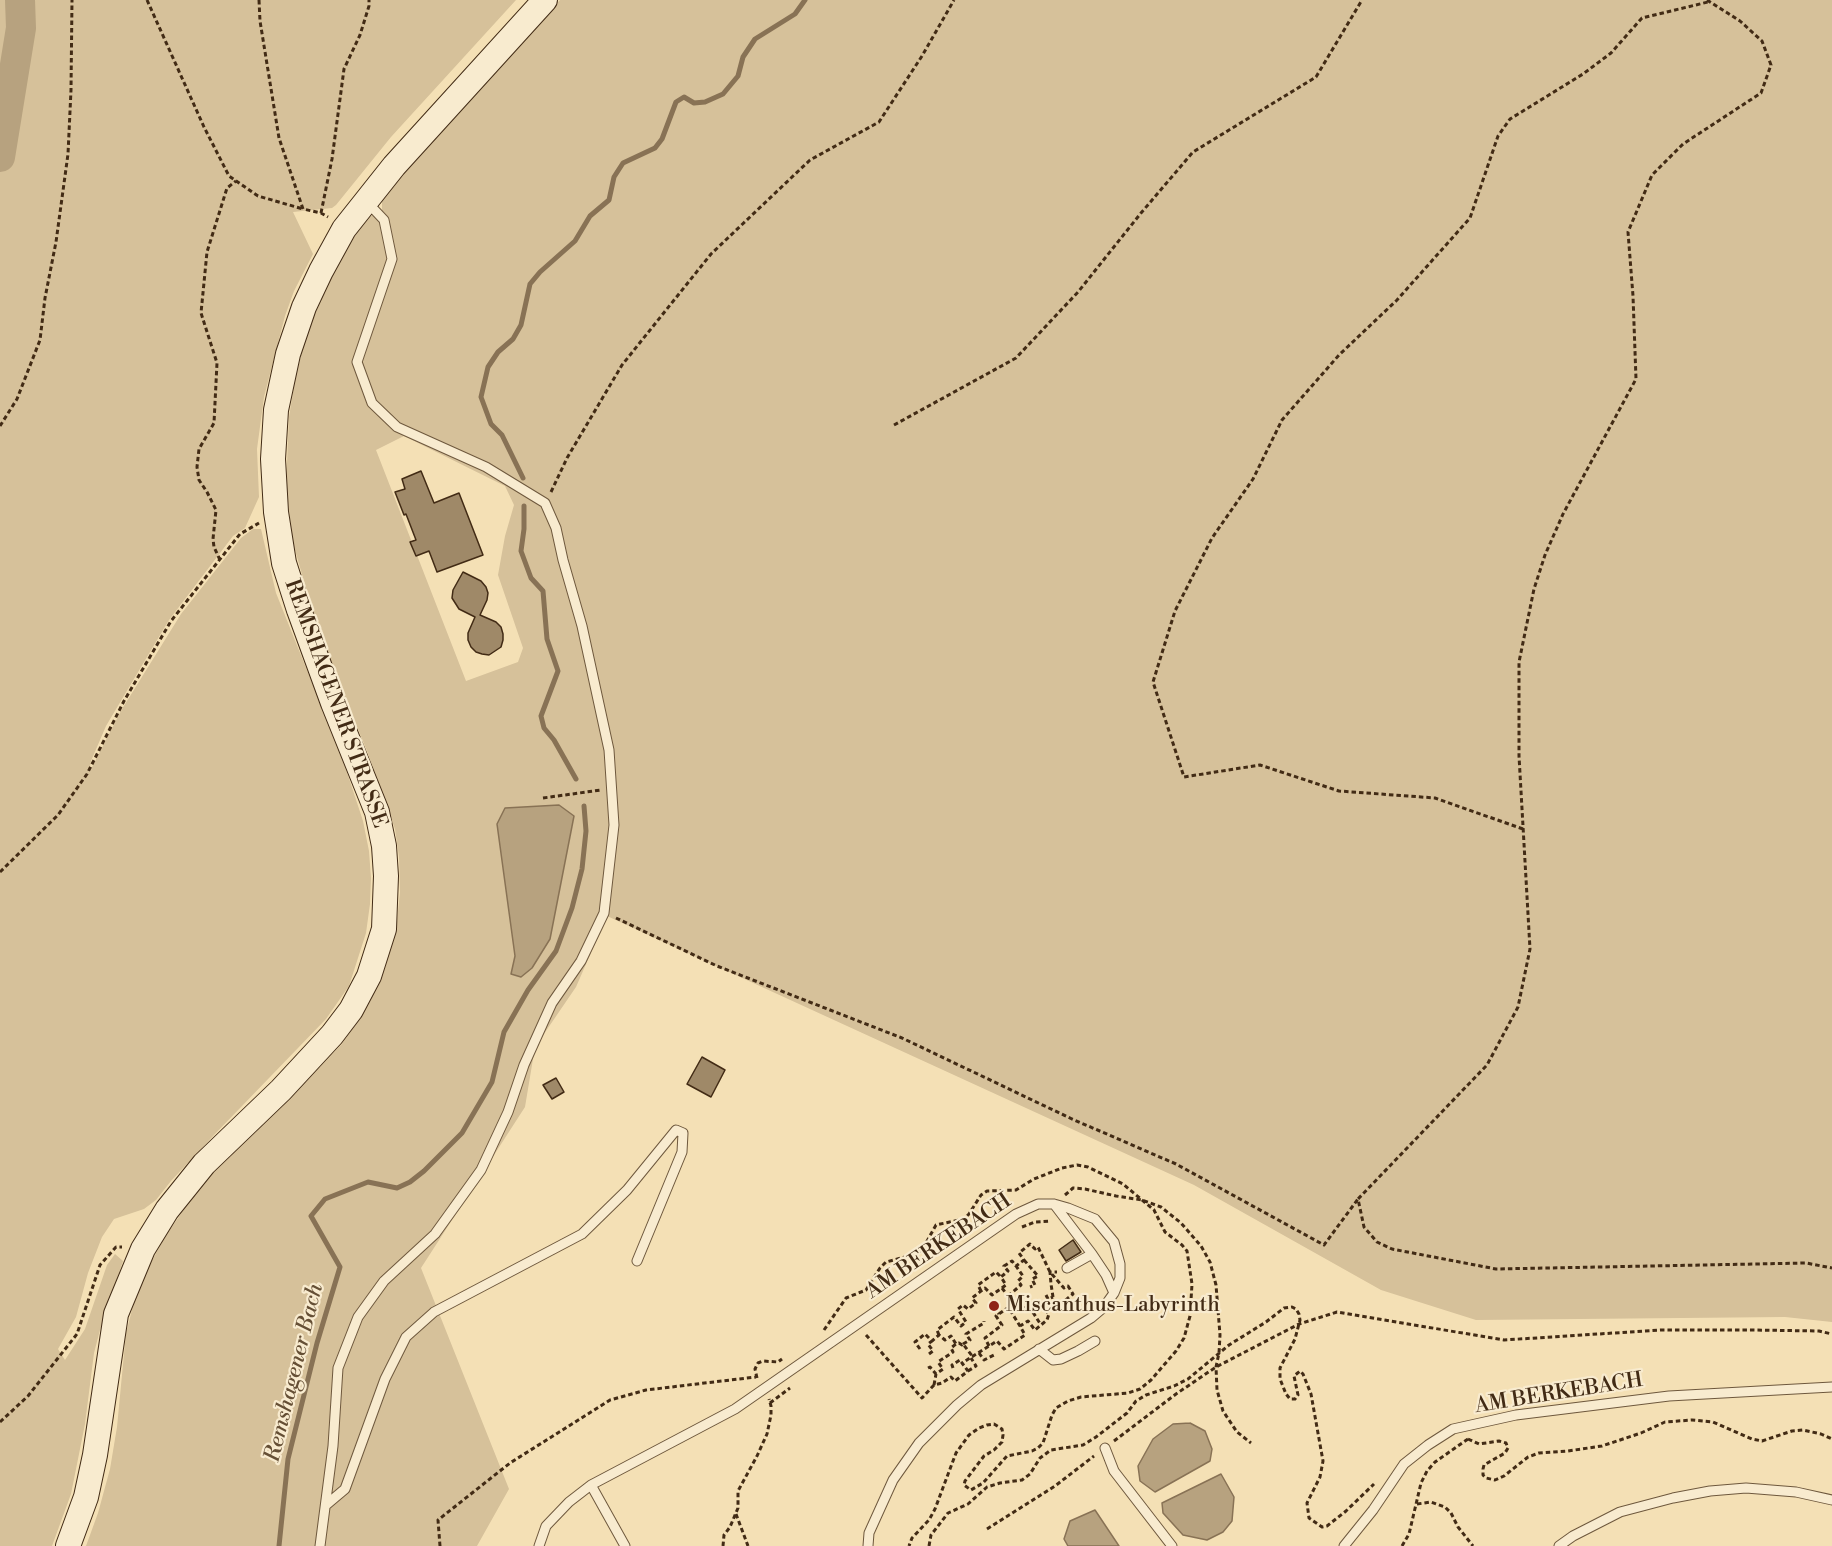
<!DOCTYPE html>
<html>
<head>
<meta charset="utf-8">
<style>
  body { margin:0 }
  canvas { display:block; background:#f4e0b5 }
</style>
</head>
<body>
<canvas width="1832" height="1546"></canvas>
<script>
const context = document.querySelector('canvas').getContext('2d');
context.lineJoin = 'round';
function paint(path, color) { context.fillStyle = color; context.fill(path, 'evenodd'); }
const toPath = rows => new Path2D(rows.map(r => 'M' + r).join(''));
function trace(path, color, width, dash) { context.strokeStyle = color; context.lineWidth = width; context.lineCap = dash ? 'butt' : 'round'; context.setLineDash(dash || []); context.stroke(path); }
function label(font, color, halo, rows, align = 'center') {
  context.font = font + ' "Libre Bodoni",serif'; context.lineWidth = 4.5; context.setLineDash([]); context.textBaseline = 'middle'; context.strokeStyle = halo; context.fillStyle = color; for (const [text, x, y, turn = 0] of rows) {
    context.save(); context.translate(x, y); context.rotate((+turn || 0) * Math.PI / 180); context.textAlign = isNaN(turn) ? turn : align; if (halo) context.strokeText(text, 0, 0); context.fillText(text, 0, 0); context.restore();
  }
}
paint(toPath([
  [0,0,516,0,391,137,336,205,332,208,293,212,313,254,294,291,285,316,264,397,257,449,259,497,245,528,233,536,169,620,106,726,91,761,89,773,122,709,181,614,241,538,253,529,261,529,276,593,343,760,363,821,369,851,371,878,370,904,366,933,349,986,326,1019,214,1135,171,1181,156,1200,144,1209,114,1219,102,1237,88,1273,76,1317,58,1349,65,1360,85,1329,107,1265,115,1254,123,1261,100,1330,94,1353,85,1424,71,1494,52,1546,0,1546],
  [560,0,1832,0,1832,1322,1785,1317,1476,1320,1381,1290,1194,1185,607,916,576,987,535,1047,525,1107,421,1268,509,1489,477,1546,86,1546,98,1513,110,1469,117,1427,126,1333,133,1306,149,1266,165,1237,189,1202,211,1175,320,1067,341,1045,362,1016,385,968,397,922,400,892,399,857,395,829,367,751,325,649,312,609,293,543,286,485,289,417,295,380,307,331,335,270,356,234,371,216,378,215,382,211,382,199,411,163],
  [404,436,505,486,514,505,505,536,498,575,523,648,518,662,466,681,376,450],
  [574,817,550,939,511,974,515,956]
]), '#d6c19a');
const water = toPath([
  [559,805,574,816,550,939,532,968,521,977,511,974,515,956,497,824,505,808,559,805],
  [1190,1423,1205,1431,1212,1449,1210,1461,1155,1492,1140,1481,1138,1466,1153,1439,1173,1424,1190,1423],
  [1221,1474,1234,1497,1232,1521,1223,1532,1207,1540,1183,1535,1163,1513,1162,1503,1221,1474],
  [1095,1510,1119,1546,1068,1546,1064,1539,1070,1521,1095,1510]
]);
paint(water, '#b7a27f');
trace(water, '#887255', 1.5);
trace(toPath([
  [523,478,502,435,491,424,481,397,488,367,498,352,513,339,521,325,530,284,540,272,575,241,590,216,609,200,614,177,623,163,655,148,662,139,676,102,684,97,694,103,705,102,723,94,738,76,743,57,755,39,795,14,805,0],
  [524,506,524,529,521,551,531,578,543,591,547,639,558,671,541,716,544,728,554,740,576,779],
  [279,1546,288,1459,317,1343,340,1267,311,1216,325,1199,368,1182,397,1188,410,1182,424,1171,462,1133,492,1082,504,1032,528,990,556,951,572,908,582,869,586,831,584,806]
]), '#887255', 5);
trace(toPath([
  [0,157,21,28,20,0]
]), '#b7a27f', 30);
const building = toPath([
  [421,471,434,503,459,493,483,555,437,572,429,551,416,556,410,542,416,540,406,514,404,515,395,492,405,489,402,479,421,471],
  [463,572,481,581,486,587,488,593,487,600,480,615,496,622,501,627,503,634,503,640,501,647,489,655,482,654,476,652,471,647,468,640,468,633,475,617,459,609,452,598,453,590,463,572],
  [702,1057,725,1070,711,1097,687,1084,702,1057],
  [556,1078,564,1092,552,1099,543,1085,556,1078],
  [1073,1240,1081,1252,1066,1261,1059,1250,1073,1240]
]);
paint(building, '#9f8968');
trace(building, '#422b15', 1.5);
const service = toPath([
  [1054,1204,1092,1254,1106,1275,1114,1293],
  [1067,1268,1092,1254],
  [1039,1349,1053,1360,1061,1359,1078,1351,1095,1341],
  [1105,1448,1114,1471,1172,1546],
  [591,1485,625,1546],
  [326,1505,345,1489,385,1379,406,1337,434,1312,582,1234,627,1190,676,1130,683,1133,682,1152,637,1261],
  [320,1546,333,1446,338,1368,358,1317,384,1281,435,1234,481,1170,508,1112,524,1065,552,1003,581,961,604,913,614,825,609,750,582,626,563,560,556,528,545,503,486,467,397,427,372,403,357,362,392,259,384,220,366,201],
  [539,1546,546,1526,569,1502,591,1485,735,1409,1016,1214,1038,1204,1054,1204,1068,1208,1095,1219,1114,1242,1120,1264,1120,1278,1114,1293,1104,1307,1091,1318,981,1385,957,1405,919,1443,893,1480,869,1533,868,1546],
  [1344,1546,1373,1510,1404,1464,1428,1445,1453,1429,1516,1415,1669,1396,1832,1387],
  [1559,1546,1573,1536,1620,1512,1673,1498,1710,1491,1746,1488,1796,1492,1832,1500]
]);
const secondary = toPath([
  [68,1546,86,1497,95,1455,116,1314,143,1249,167,1210,204,1164,281,1090,332,1035,351,1010,369,976,384,929,386,876,384,846,377,812,333,703,299,610,284,563,276,512,273,459,276,410,288,354,304,307,321,271,344,229,394,166,545,0]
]);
trace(service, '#6e583d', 11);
trace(secondary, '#422b15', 26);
trace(toPath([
  [147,0,204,127,229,176,258,196,303,209],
  [259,0,260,21,279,138,303,209,321,213,328,217],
  [1707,0,1740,21,1762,41,1771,65,1761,93,1683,144,1652,175,1628,232,1633,296,1636,379,1563,514,1545,555,1534,589,1519,662,1519,756,1530,949,1518,1007,1487,1065,1358,1199,1364,1227,1377,1242,1392,1249,1496,1269,1806,1263,1832,1268],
  [321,213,332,159,344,69,360,35,369,6,369,0],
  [894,425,1016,358,1078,292,1141,213,1193,152,1316,77,1362,0],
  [0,426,17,399,40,340,45,298,56,242,68,154,71,90,72,0],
  [551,492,567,458,622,365,711,254,810,160,879,122,922,56,954,0],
  [220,560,214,547,213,539,216,510,207,492,199,480,197,467,199,449,214,423,217,363,201,313,207,252,227,188,236,181],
  [543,798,601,790],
  [1523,829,1435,798,1339,791,1260,765,1184,777,1153,682,1175,611,1212,538,1253,479,1282,420,1339,355,1397,300,1470,218,1498,136,1510,119,1583,74,1611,53,1642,18,1708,2],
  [0,872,58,815,87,774,124,701,171,621,240,534,259,523],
  [616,918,717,966,902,1038,1072,1119,1176,1164,1324,1245,1358,1199],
  [1065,1195,1073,1188,1085,1189,1116,1196,1142,1200,1161,1207,1181,1223,1201,1246,1210,1262,1216,1285,1220,1335,1219,1353,1216,1367,1217,1390,1223,1411,1237,1432,1251,1443],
  [1022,1227,1035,1222,1051,1221],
  [1024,1260,1038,1276,1032,1279,1035,1285,1030,1287],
  [1002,1288,1008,1296,1006,1298],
  [981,1291,978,1285,996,1272,1001,1277],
  [1046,1295,1048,1299,1053,1297],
  [1008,1296,1021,1285,1018,1281,1023,1276,1016,1266],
  [996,1302,992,1305,999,1314],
  [1029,1306,1041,1325],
  [1010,1310,1020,1326],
  [824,1330,846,1298,866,1290,880,1268,886,1262,916,1254,922,1250,936,1225,964,1219,969,1214,981,1195,987,1191,1016,1190,1034,1179,1062,1168,1077,1165,1088,1167,1123,1184,1154,1210,1165,1232,1182,1245,1187,1251,1192,1284,1190,1316,1184,1338,1176,1351,1151,1380,1140,1389,1128,1393,1081,1397,1068,1401,1056,1408,1052,1415,1043,1443,1038,1448,1032,1451,1007,1456,983,1483,971,1490,964,1485,965,1481,984,1456,994,1450,1002,1442,1003,1435,1002,1429,994,1424,987,1425,979,1428,969,1435,956,1453,935,1509,929,1520,912,1538,909,1546],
  [866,1335,922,1398,934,1385,942,1383,951,1377,955,1381,968,1371,962,1363,997,1341,1004,1349,1025,1335,1020,1326,1028,1321,1035,1330,1047,1320,1049,1314,1047,1312,1050,1309,1057,1311,1060,1309,1053,1297,1051,1284,1050,1272,1057,1272],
  [939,1335,937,1330,954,1317,961,1326,966,1322,958,1309,963,1305,968,1309,976,1303,972,1298,985,1288,992,1295,1006,1285,1001,1277,1008,1271,1004,1266,1012,1261,1016,1266,1024,1260,1019,1253,1030,1244,1035,1249,1038,1247,1050,1272,1064,1288,1068,1286,1073,1294,1062,1303,1060,1309],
  [963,1344,970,1340,966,1334,984,1323,984,1321],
  [989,1346,985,1338,1002,1325,996,1316,1006,1309,1014,1308,1020,1305,1023,1309,1034,1302,1038,1307,1041,1304],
  [920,1349,915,1342,925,1334,932,1341,939,1335,945,1340,951,1336,956,1344],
  [979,1353,984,1360,994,1355],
  [929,1354,933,1351,928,1344,932,1341],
  [928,1368,930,1367,936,1374],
  [953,1368,952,1365,960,1360,962,1363],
  [968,1371,976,1366,971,1358],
  [757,1378,755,1369,758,1363,763,1361,778,1362,782,1359],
  [934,1385,936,1374,943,1369,938,1362,953,1352,951,1348,956,1344,959,1343,962,1345,963,1344,973,1357],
  [770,1403,790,1388],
  [0,1422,28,1396,77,1334,100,1265,116,1247,122,1247],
  [1468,1439,1479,1444,1499,1441,1506,1443,1508,1448,1505,1453,1484,1465,1483,1469,1483,1475,1486,1478,1495,1480,1504,1476,1528,1457,1539,1453,1568,1451,1602,1446,1641,1433,1665,1422,1692,1420,1713,1422,1752,1439,1762,1441,1792,1431,1803,1430,1821,1434,1832,1439],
  [1114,1441,1176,1394,1216,1367,1299,1324,1337,1312,1504,1340,1661,1330,1753,1330,1819,1331,1832,1334],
  [1417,1504,1431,1502,1445,1507,1451,1513,1458,1527,1473,1546],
  [736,1514,748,1546],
  [987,1529,1055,1486,1094,1456],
  [440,1546,438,1520,510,1463,610,1400,646,1390,756,1377],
  [723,1546,724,1535,730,1527,738,1508,738,1491,757,1456,767,1434,771,1415,771,1406,769,1399],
  [929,1546,931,1535,948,1513,968,1504,987,1487,1000,1483,1022,1480,1030,1474,1040,1458,1051,1450,1083,1445,1096,1437,1127,1413,1136,1401,1146,1395,1174,1386,1188,1379,1229,1345,1266,1322,1284,1308,1292,1307,1296,1309,1299,1314,1300,1320,1295,1339,1280,1368,1280,1379,1286,1394,1290,1399,1295,1399,1298,1395,1294,1376,1300,1371,1303,1374,1311,1394,1323,1461,1320,1477,1307,1503,1309,1518,1322,1527,1327,1526,1346,1511,1374,1484],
  [1402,1546,1409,1534,1421,1483,1427,1471,1435,1462,1468,1439]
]), '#422b15', 3, [4.5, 3]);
trace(service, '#f8ebcf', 9);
trace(secondary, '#f8ebcf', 24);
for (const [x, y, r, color] of [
  [994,1306,6,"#8f2418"]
]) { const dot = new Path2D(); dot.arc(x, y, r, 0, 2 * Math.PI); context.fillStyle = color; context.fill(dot); trace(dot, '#f8ebcf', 2); }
label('21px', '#422b15', '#f8ebcf', [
  ["REMSHAGENER STRASSE",335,704,70],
  ["AM BERKEBACH",939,1247,-34],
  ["AM BERKEBACH",1559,1394,-9]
]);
label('21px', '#422b15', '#f8ebcf', [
  ["Miscanthus-Labyrinth",1006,1306]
], 'left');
label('italic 22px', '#654f35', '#f8ebcf', [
  ["Remshagener Bach",295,1373,-76]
]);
</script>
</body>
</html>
